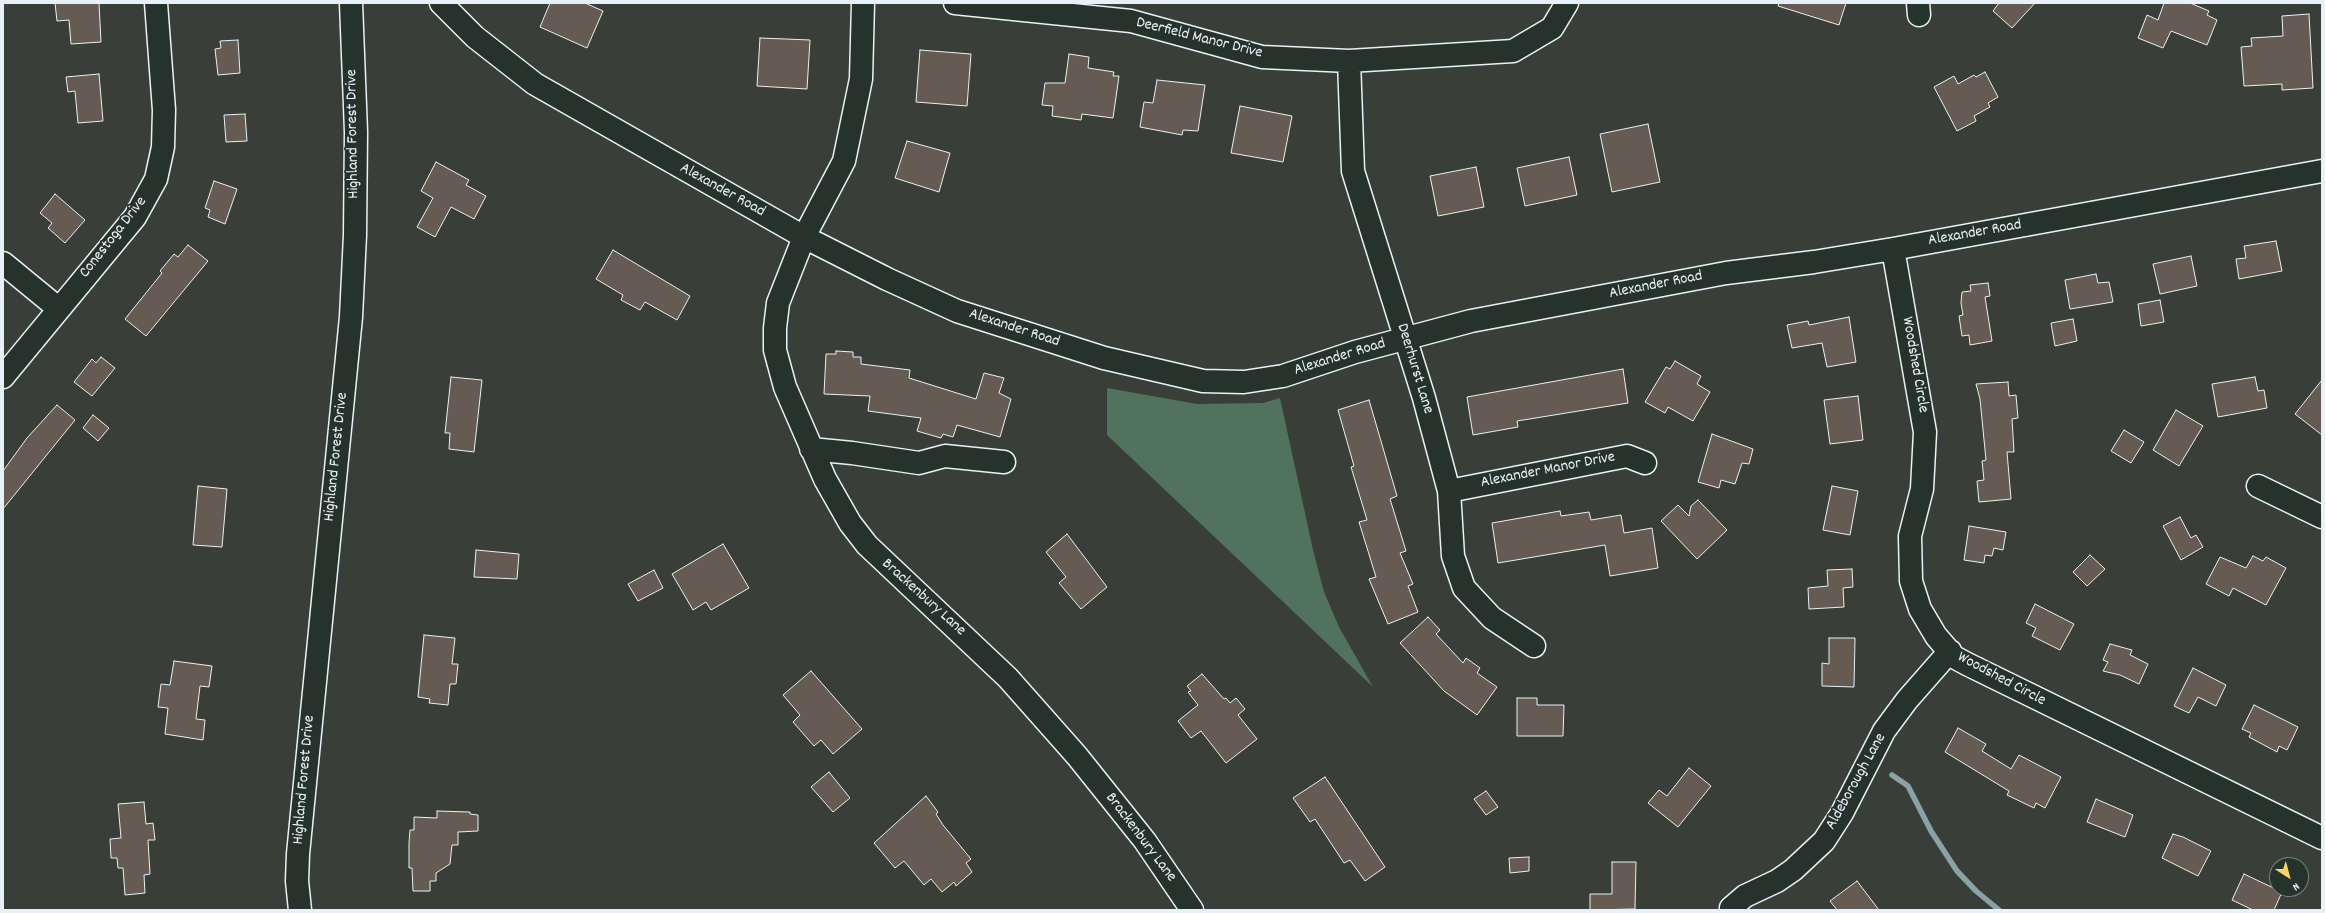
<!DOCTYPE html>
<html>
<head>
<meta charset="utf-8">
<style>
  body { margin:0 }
  #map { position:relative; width:2325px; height:913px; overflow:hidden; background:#393f38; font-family:Dekko,sans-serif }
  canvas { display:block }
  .frame { position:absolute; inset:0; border:4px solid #e8f1f8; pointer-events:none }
  .north { position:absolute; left:2269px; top:857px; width:40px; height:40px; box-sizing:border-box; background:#26332d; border:1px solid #747f7e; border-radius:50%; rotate:144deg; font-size:11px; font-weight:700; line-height:16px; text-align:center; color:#e8f1f8 }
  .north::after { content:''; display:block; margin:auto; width:14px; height:18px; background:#ffd166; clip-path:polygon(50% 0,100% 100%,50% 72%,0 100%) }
</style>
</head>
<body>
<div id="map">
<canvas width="2325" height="913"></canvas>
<div class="frame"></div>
<div class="north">N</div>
</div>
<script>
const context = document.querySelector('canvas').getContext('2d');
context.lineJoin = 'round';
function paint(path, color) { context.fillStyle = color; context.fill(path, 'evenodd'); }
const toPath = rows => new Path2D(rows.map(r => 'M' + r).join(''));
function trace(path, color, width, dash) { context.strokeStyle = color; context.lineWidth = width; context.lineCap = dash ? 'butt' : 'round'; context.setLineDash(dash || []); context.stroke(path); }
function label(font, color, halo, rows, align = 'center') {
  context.font = font + ' Dekko,sans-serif'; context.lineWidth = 3.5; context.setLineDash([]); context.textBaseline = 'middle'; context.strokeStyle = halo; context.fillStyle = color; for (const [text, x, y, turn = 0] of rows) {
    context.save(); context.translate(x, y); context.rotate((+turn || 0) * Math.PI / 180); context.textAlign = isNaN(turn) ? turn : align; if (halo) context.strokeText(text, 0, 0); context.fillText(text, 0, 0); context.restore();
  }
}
paint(toPath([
  [1107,388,1197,404,1263,403,1280,398,1313,550,1324,592,1339,627,1373,687,1107,435]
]), '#51735d');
trace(toPath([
  [1892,775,1908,786,1931,831,1957,871,1976,891,1999,910]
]), '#89a2a6', 5.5);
const building = toPath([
  [55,3,99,3,101,42,71,44,69,20,57,21,55,3],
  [550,3,585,3,603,11,587,48,540,27,550,3],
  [1779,3,1846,3,1839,25,1778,6,1779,3],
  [1999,3,2035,3,2012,28,1993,11,1999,3],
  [2164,3,2190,3,2209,11,2207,15,2217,20,2207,45,2171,31,2163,48,2138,38,2147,15,2158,20,2164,3],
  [2309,14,2313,88,2282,90,2282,84,2244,86,2241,47,2252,46,2251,38,2283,36,2282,16,2309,14],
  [760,38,810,40,807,89,757,86,760,38],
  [238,40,240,73,218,75,215,49,221,48,220,41,238,40],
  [920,50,971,54,967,106,916,102,920,50],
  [1069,54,1089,57,1088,68,1114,72,1113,76,1119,76,1113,118,1082,114,1081,120,1052,116,1053,106,1042,105,1045,83,1065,83,1069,54],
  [1985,72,1998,97,1988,103,1990,107,1974,116,1976,121,1957,131,1934,87,1954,76,1958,84,1974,75,1976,77,1985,72],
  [99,74,103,121,78,123,75,91,68,92,66,77,99,74],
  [1157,80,1205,85,1198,131,1183,130,1182,135,1140,127,1144,102,1153,103,1157,80],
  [1240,106,1292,116,1283,162,1231,153,1240,106],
  [245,114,247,141,226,142,224,115,245,114],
  [1648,124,1660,182,1612,192,1600,134,1648,124],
  [907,141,950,153,939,192,895,178,907,141],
  [1569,157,1577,195,1525,206,1517,168,1569,157],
  [436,162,469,180,466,185,486,196,474,219,451,207,435,237,417,227,433,198,421,191,436,162],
  [1476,167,1484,207,1438,216,1430,176,1476,167],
  [214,181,237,189,225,224,208,217,210,210,205,208,214,181],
  [55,194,85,220,65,243,48,228,52,223,40,213,55,194],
  [2276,241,2282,271,2239,279,2236,259,2246,258,2244,246,2276,241],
  [188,245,208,261,146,336,125,319,162,273,160,271,174,254,178,257,188,245],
  [613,250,690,296,677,320,645,302,640,310,621,300,623,295,596,279,613,250],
  [2191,256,2197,286,2160,294,2153,264,2191,256],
  [2096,274,2098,283,2109,282,2113,302,2070,309,2065,280,2096,274],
  [1988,283,1990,296,1985,297,1992,341,1970,345,1969,335,1962,336,1959,316,1963,315,1961,303,1962,292,1971,291,1970,285,1988,283],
  [2160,300,2164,322,2141,326,2138,304,2160,300],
  [1849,317,1856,362,1827,367,1822,343,1792,348,1787,325,1808,321,1809,325,1849,317],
  [2073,319,2077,341,2055,346,2051,323,2073,319],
  [836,351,853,352,853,357,861,357,861,364,910,370,909,378,976,399,984,373,1004,378,999,393,1011,399,1000,437,957,425,953,437,943,434,941,438,917,431,921,418,868,411,870,396,824,394,826,354,836,354,836,351],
  [101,357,115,368,92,396,74,382,92,359,96,363,101,357],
  [1675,361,1701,376,1697,384,1710,392,1693,421,1668,407,1665,413,1645,402,1666,367,1670,369,1675,361],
  [1623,369,1628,403,1517,421,1518,427,1473,435,1467,397,1623,369],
  [451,377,482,380,474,452,449,449,450,433,445,433,451,377],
  [2255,377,2258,391,2264,390,2267,408,2218,417,2212,384,2255,377],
  [2322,380,2322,435,2295,414,2322,380],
  [2008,382,2009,396,2016,395,2018,418,2012,419,2014,452,2007,452,2011,499,1979,502,1977,481,1984,480,1982,461,1986,460,1980,399,1976,384,2008,382],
  [1858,396,1863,440,1830,444,1824,400,1858,396],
  [1369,400,1397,496,1390,499,1406,551,1400,553,1413,584,1408,586,1418,612,1388,624,1369,579,1376,577,1359,522,1367,520,1351,467,1354,466,1338,410,1369,400],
  [57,405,75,420,3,509,3,471,27,438,57,405],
  [2176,410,2203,426,2179,466,2153,450,2176,410],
  [93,415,109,428,98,441,83,428,93,415],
  [2124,430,2144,442,2131,463,2111,451,2124,430],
  [1712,434,1753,449,1749,464,1742,463,1735,484,1721,480,1719,488,1698,482,1712,434],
  [198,486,227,489,222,547,193,545,198,486],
  [1832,486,1858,491,1850,535,1823,530,1832,486],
  [1698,500,1727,530,1697,559,1661,521,1678,505,1689,516,1691,506,1698,500],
  [1560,511,1561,516,1589,512,1591,520,1621,515,1624,533,1652,528,1658,568,1610,576,1605,545,1498,563,1492,523,1560,511],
  [2180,517,2191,538,2196,535,2203,547,2181,560,2163,526,2180,517],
  [1969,526,2006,532,2003,550,1994,548,1992,556,1985,555,1984,563,1964,560,1969,526],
  [1067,534,1107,587,1081,609,1059,583,1066,577,1046,552,1067,534],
  [723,544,749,588,711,610,706,602,693,610,672,574,723,544],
  [476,550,519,554,517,579,474,577,476,550],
  [2090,555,2105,569,2087,586,2073,572,2090,555],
  [2253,556,2263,561,2266,557,2286,568,2266,605,2233,588,2229,596,2206,584,2220,557,2246,568,2253,556],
  [1852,569,1853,587,1843,588,1844,607,1809,609,1808,588,1828,586,1827,570,1852,569],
  [654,570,663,588,638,601,628,584,654,570],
  [2035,604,2074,624,2060,650,2032,636,2036,628,2026,623,2035,604],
  [1428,617,1440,630,1436,634,1463,663,1466,658,1480,668,1477,673,1497,687,1477,715,1444,691,1400,643,1428,617],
  [424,635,455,638,452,664,458,664,456,684,450,684,448,705,429,703,430,699,418,697,424,635],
  [1829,638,1855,638,1854,687,1822,686,1822,663,1829,664,1829,638],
  [2110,644,2132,650,2130,655,2148,664,2139,684,2120,675,2103,671,2108,662,2103,660,2110,644],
  [174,661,212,666,209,687,200,686,196,719,205,720,203,740,165,734,168,708,158,707,161,684,170,685,174,661],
  [2193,668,2226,685,2216,706,2198,697,2189,713,2174,706,2193,668],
  [811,671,862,729,833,754,821,740,814,746,793,722,800,715,783,695,811,671],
  [1202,674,1224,699,1226,698,1230,703,1236,698,1245,709,1238,715,1257,739,1226,763,1201,731,1191,738,1178,721,1198,705,1188,692,1191,691,1187,686,1202,674],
  [1517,698,1537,698,1537,705,1564,705,1563,736,1517,736,1517,698],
  [2254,705,2298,727,2287,750,2279,746,2277,752,2249,737,2251,733,2242,729,2254,705],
  [1958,728,1986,744,1982,751,2011,769,2019,755,2061,777,2045,808,2036,803,2034,808,2007,795,2009,791,1945,752,1958,728],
  [1689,768,1711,786,1678,827,1648,803,1659,790,1667,796,1689,768],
  [829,772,850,798,833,812,811,787,829,772],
  [1325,777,1385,867,1365,881,1350,860,1344,863,1315,819,1310,822,1293,798,1325,777],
  [1486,791,1498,807,1486,815,1474,799,1486,791],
  [926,796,938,812,936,814,943,825,971,859,966,863,972,872,956,886,954,882,942,892,931,879,924,885,904,861,895,868,874,843,926,796],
  [2096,799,2133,815,2125,837,2087,822,2096,799],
  [144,802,146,824,153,823,155,840,148,840,150,874,144,875,145,893,125,895,123,868,118,868,117,858,111,858,110,839,121,838,118,804,144,802],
  [437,811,470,812,470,814,478,815,478,831,458,832,458,845,452,845,450,864,436,873,436,881,430,881,430,891,413,891,412,868,409,868,409,843,410,830,414,830,414,817,437,818,437,811],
  [2173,834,2183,837,2211,851,2198,876,2162,858,2173,834],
  [1529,857,1529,871,1510,873,1509,858,1529,857],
  [1612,862,1636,862,1635,909,1590,910,1590,894,1612,894,1612,862],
  [2244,874,2282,892,2274,910,2253,910,2232,900,2244,874],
  [1857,881,1879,910,1837,910,1830,901,1857,881]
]);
paint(building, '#665b52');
trace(building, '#e8f1f8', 1);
const minor = toPath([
  [441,3,475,37,535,84,804,237,887,279,957,311,1104,358,1203,381,1244,382,1283,376,1355,352,1471,321,1726,273,1814,262,1893,249,2322,171],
  [863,3,861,79,844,161,804,237,778,303,775,328,775,350,785,387,825,479,850,523,867,545,1008,678,1077,756,1145,841,1192,910],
  [955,3,1131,21,1262,57,1349,61,1513,51,1552,28,1567,3],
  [1918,3,1919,15],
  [1349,61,1353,171,1424,398,1449,491,1453,556,1464,588,1492,618,1534,646],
  [1893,249,1925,432,1922,489,1910,536,1911,581,1920,609,1936,636,1954,657,1967,664,2322,838],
  [3,263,59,309],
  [3,377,135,217,156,179,163,147,164,110,156,3],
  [811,449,852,453,919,463,945,456,1004,462],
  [2258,486,2322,517],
  [1449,491,1627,456,1645,463],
  [300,910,297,881,298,854,351,317,355,235,356,132,351,3],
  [1731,910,1731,908,1745,896,1777,881,1793,870,1824,841,1842,813,1884,731,1907,700,1950,651]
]);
trace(minor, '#e8f1f8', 25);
trace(minor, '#26332d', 22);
label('16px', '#e8f1f8', '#26332d', [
  ["Deerfield Manor Drive",1199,39,14],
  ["Highland Forest Drive",354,134,-91],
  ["Alexander Road",722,191,29],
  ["Alexander Road",1975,234,-10],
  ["Conestoga Drive",114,238,-52],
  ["Alexander Road",1656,286,-11],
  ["Alexander Road",1014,329,18],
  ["Alexander Road",1340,358,-17],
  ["Woodshed Circle",1914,365,80],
  ["Deerhurst Lane",1414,369,73],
  ["Highland Forest Drive",337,457,-84],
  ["Alexander Manor Drive",1548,471,-11],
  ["Brackenbury Lane",923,598,42],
  ["Woodshed Circle",2001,680,28],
  ["Highland Forest Drive",305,780,-85],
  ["Aldeborough Lane",1857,782,-61],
  ["Brackenbury Lane",1140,838,53]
]);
</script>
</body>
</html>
